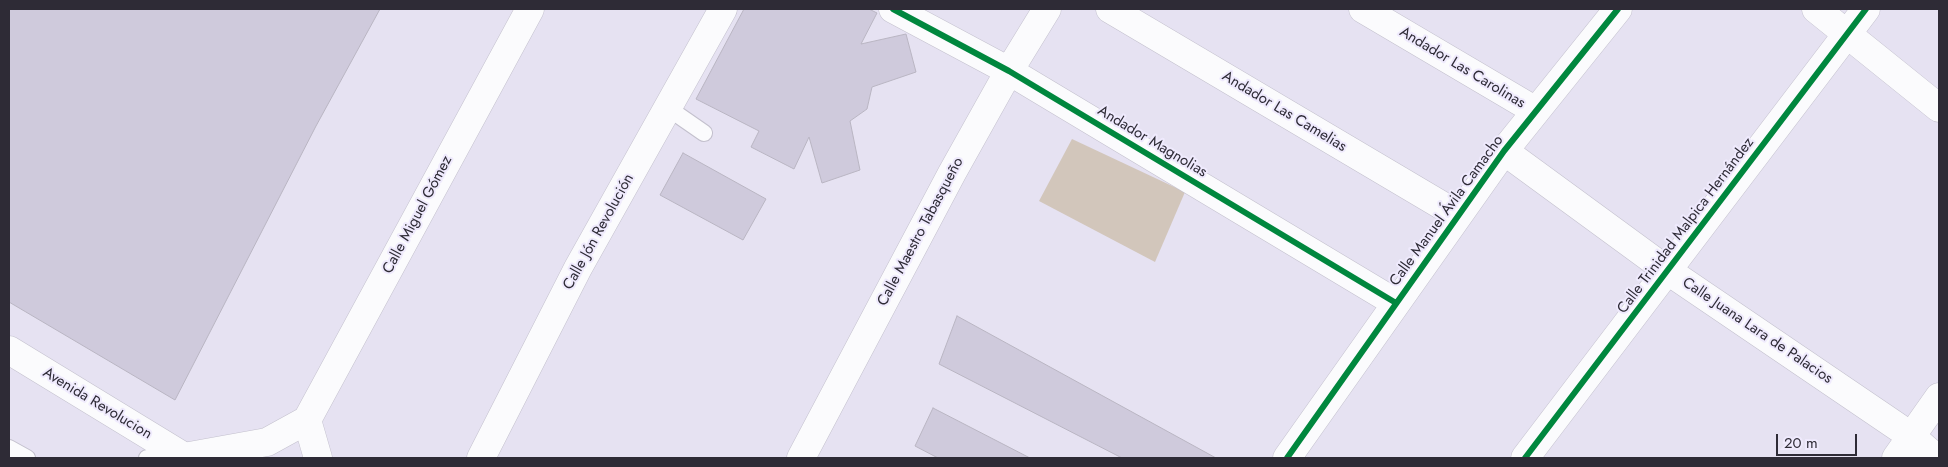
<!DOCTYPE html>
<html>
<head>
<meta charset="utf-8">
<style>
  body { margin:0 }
  #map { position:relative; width:1948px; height:467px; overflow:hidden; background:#e6e2f2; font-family:Jost,sans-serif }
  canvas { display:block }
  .frame { position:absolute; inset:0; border:10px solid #2e2b36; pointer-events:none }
  .scale { position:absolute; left:1776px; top:434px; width:81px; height:22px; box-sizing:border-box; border:2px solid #2e2b36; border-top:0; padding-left:6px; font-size:15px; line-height:18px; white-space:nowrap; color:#2e2b36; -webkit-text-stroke:4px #efeafd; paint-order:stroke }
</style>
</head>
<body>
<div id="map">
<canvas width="1948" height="467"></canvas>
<div class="frame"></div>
<div class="scale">20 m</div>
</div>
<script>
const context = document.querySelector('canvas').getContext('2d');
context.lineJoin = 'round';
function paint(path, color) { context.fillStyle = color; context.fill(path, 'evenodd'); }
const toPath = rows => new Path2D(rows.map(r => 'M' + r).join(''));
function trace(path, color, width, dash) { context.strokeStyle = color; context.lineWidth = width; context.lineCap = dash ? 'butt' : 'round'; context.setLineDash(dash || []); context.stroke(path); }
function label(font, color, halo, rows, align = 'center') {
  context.font = font + ' Jost,sans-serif'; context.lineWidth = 4; context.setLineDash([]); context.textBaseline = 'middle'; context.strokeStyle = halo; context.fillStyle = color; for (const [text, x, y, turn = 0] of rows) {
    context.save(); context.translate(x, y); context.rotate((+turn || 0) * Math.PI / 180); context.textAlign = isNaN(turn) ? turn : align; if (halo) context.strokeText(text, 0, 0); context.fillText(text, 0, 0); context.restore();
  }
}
paint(toPath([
  [1072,139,1185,192,1155,262,1039,201]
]), '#d2c6bb');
const building = toPath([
  [9,9,380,9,316,126,175,400,9,302,9,9],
  [744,9,869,9,877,13,861,44,906,34,916,72,872,87,867,109,850,121,860,170,822,183,809,137,794,169,751,147,759,131,696,99,744,9],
  [683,153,766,199,743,240,660,195,683,153],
  [957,316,1216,458,1122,458,939,364,957,316],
  [933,408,1030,458,938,458,915,446,933,408]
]);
paint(building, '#cfcadc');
trace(building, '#b9b5c2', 1);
const service = toPath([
  [668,108,704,133],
  [9,448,27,458],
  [147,458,182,457]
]);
const minor = toPath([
  [893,9,1009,71,1396,303],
  [1110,9,1458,215],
  [1363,9,1536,111],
  [1816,9,1939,108],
  [1504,151,1668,271,1911,436,1936,458],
  [307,420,530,9],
  [307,420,318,458],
  [184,457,267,442,307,420],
  [481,458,578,268,723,9],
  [801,458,952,173,1009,71,1047,9],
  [1287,458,1504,151,1618,9],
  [1525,458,1866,9],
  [1896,458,1939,397]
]);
const tertiary = toPath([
  [9,350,186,458]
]);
trace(service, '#c3c0cd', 18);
trace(minor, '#c3c0cd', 29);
trace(tertiary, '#c3c0cd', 29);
trace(service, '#fbfbfd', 16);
trace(minor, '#fbfbfd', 28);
trace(tertiary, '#fbfbfd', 28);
trace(toPath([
  [893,9,1009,71,1396,303],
  [1287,458,1504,151,1618,9],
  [1525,458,1866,9]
]), '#00873e', 6);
label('15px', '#2e2b36', '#efeafd', [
  ["Andador Las Carolinas",1462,68,31],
  ["Andador Las Camelias",1284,112,31],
  ["Andador Magnolias",1152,142,31],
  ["Calle Manuel Ávila Camacho",1447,211,-54],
  ["Calle Miguel Gómez",418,215,-62],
  ["Calle Trinidad Malpica Hernández",1686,226,-53],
  ["Calle Jón Revolución",599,232,-61],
  ["Calle Maestro Tabasqueño",921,232,-62],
  ["Calle Juana Lara de Palacios",1757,331,34],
  ["Avenida Revolucion",97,404,31]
]);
</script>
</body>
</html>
